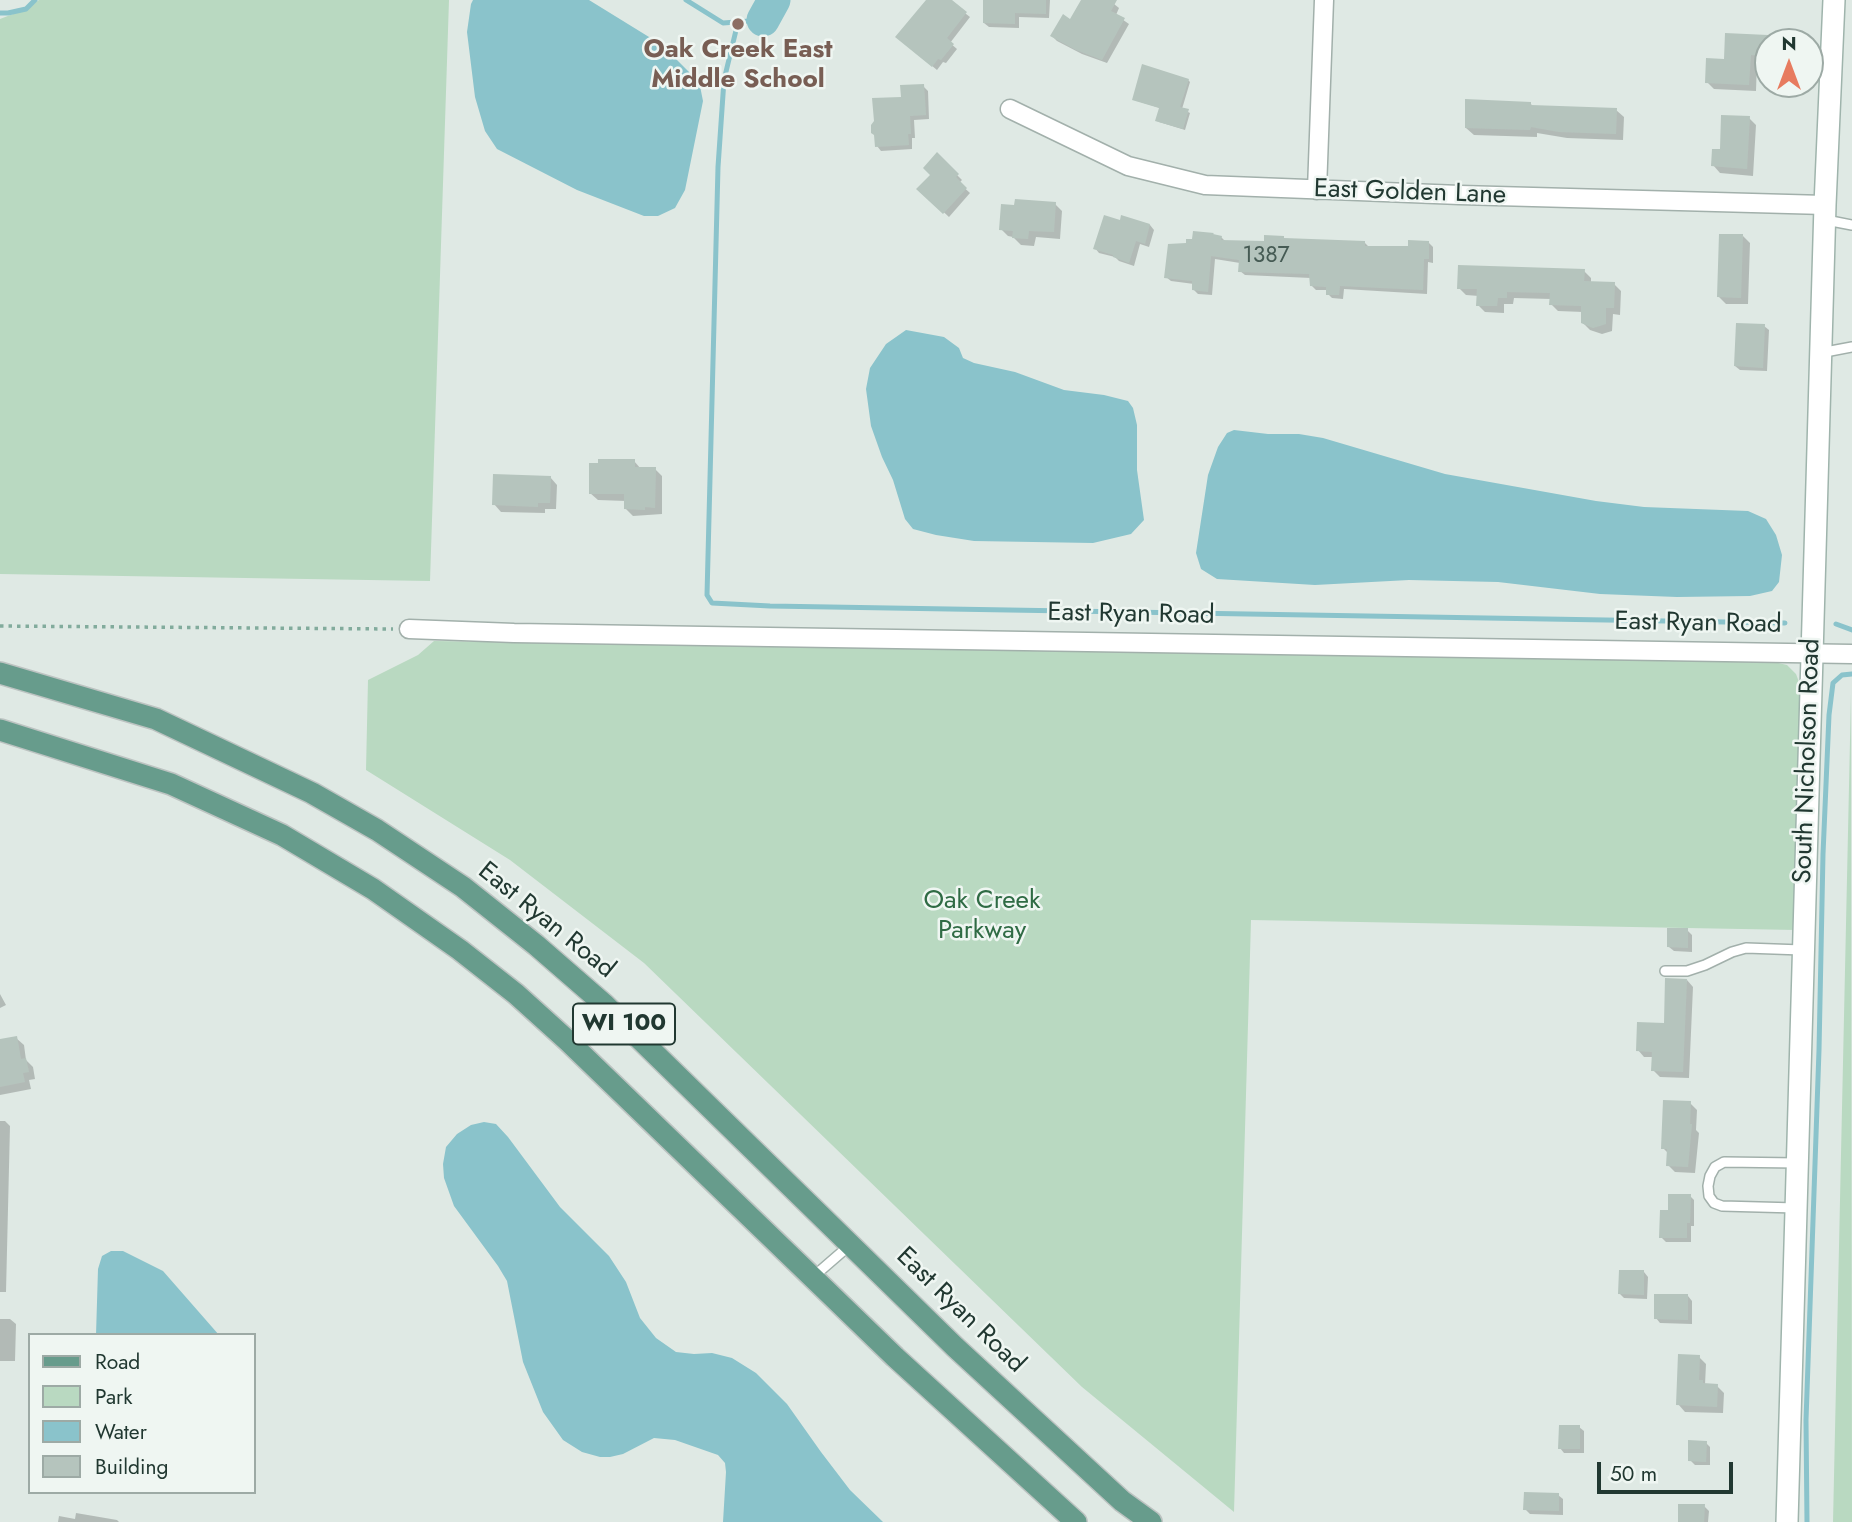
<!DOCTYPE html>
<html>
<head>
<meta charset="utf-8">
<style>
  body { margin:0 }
  #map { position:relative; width:1852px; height:1522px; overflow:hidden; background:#dfe9e4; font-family:Jost,sans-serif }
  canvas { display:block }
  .legend { position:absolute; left:28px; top:1333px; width:228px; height:161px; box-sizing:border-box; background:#eff6f2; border:2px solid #9daaa5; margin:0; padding:9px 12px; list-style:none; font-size:21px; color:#213831 }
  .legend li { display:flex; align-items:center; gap:14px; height:35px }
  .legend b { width:35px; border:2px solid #9daaa5 }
  .north { position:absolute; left:1754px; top:28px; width:70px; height:70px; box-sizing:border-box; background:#eff6f2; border:2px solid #9daaa5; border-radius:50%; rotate:0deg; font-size:19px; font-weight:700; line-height:28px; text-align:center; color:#213831 }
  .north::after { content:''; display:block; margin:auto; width:24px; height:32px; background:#e77b5f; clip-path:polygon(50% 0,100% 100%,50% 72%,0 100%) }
  .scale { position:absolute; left:1597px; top:1462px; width:136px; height:32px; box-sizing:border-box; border:4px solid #213831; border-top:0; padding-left:9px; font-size:21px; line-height:24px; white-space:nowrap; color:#213831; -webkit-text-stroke:5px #eff6f2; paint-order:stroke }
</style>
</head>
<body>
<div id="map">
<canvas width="1852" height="1522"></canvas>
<ul class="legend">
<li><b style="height:9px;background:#679c8c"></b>Road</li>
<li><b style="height:19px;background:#b9d9c1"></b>Park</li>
<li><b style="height:19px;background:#8ac3cb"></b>Water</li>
<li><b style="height:19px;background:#b5c4bd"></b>Building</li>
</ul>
<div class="north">N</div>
<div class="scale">50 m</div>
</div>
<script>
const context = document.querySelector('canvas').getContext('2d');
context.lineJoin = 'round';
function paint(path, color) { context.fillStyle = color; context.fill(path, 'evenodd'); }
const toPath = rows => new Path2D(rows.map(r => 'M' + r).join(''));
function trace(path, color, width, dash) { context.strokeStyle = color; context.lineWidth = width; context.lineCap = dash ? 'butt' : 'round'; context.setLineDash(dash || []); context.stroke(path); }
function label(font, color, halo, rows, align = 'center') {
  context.font = font + ' Jost,sans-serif'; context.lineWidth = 5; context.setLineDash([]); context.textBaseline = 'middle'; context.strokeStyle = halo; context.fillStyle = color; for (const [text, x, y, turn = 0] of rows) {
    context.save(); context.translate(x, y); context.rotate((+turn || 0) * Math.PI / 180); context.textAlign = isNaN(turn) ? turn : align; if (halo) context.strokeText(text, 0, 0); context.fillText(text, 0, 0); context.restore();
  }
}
paint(toPath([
  [39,0,449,0,430,581,0,574,0,19,26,9],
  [434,641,1699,660,1774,662,1787,665,1796,674,1799,682,1801,695,1796,930,1251,920,1234,1512,1082,1387,644,963,510,860,366,770,368,680,418,655],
  [1851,694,1852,1522,1833,1522]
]), '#b9d9c1');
paint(toPath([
  [473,0,589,0,662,45,692,75,700,86,703,101,685,190,675,208,658,216,644,216,577,190,497,149,485,131,475,97,467,32,471,4],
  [906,330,944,337,959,348,963,358,974,363,1015,372,1064,390,1104,395,1128,401,1133,408,1137,425,1137,470,1144,520,1131,534,1093,543,974,541,936,535,913,529,905,519,893,480,882,457,871,426,866,389,870,368,886,344],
  [1234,430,1268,434,1299,434,1323,438,1445,474,1596,501,1644,507,1748,511,1766,519,1776,535,1782,555,1779,582,1772,591,1750,596,1677,597,1600,594,1498,582,1409,580,1315,585,1217,579,1201,569,1196,553,1208,475,1218,447,1227,433],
  [484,1122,496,1124,508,1137,560,1207,609,1256,626,1282,640,1318,656,1338,676,1352,694,1354,712,1353,732,1358,756,1373,787,1404,821,1452,850,1490,883,1522,723,1522,726,1472,725,1463,718,1455,675,1440,654,1438,623,1454,610,1457,600,1457,582,1452,563,1440,543,1412,523,1362,507,1281,498,1266,454,1206,444,1178,443,1164,446,1147,457,1134,471,1125],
  [111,1251,123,1251,163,1271,219,1335,96,1335,98,1269,102,1256]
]), '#8ac3cb');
paint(toPath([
  [929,0,948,0,970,17,950,43,957,49,946,63,943,62,937,70,902,41],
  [985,0,1050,0,1049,18,1019,17,1019,28,989,27,984,23],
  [1083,0,1109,0,1119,8,1116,15,1129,24,1107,63,1082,54,1057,41,1052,36,1071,21],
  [1727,34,1770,36,1775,42,1768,42,1768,62,1757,61,1756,91,1714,89,1707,82,1726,61],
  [1188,80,1190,82,1182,109,1190,113,1185,130,1159,122,1157,121,1160,108,1134,100],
  [923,86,928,91,929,119,914,120,915,138,912,138,912,149,881,151,877,146,903,98],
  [1531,104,1533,107,1616,110,1624,117,1623,140,1567,138,1537,133,1537,137,1474,135,1466,128],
  [1749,118,1756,125,1753,176,1720,173,1713,165,1721,151],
  [937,155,962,180,959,183,970,193,949,217,919,189,932,175],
  [1055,204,1062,211,1060,239,1036,237,1034,246,1021,245,1013,237,1008,236,1001,229],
  [1121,222,1150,225,1154,230,1149,247,1140,244,1134,266,1119,261,1115,257,1099,253,1095,248],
  [1743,236,1750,243,1748,304,1726,304,1718,296],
  [1221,237,1225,241,1265,243,1284,238,1285,239,1364,242,1369,247,1410,248,1429,243,1433,247,1433,263,1428,262,1427,294,1344,289,1343,299,1332,298,1328,294,1328,290,1316,290,1311,285,1311,278,1245,275,1240,271,1240,263,1215,259,1212,295,1198,294,1193,289,1194,284,1171,281,1166,277,1187,244],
  [1584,271,1591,278,1591,283,1614,284,1621,291,1620,315,1613,314,1612,331,1602,334,1590,330,1582,322,1583,312,1558,311,1551,304,1551,299,1514,298,1513,304,1504,304,1504,313,1485,312,1478,305,1479,296,1466,295,1459,288],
  [1764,326,1769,330,1767,371,1740,370,1735,366],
  [634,461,641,469,655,469,662,476,662,514,633,516,626,509,626,501,598,500,590,493],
  [550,477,557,485,556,509,545,509,545,513,501,512,494,504],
  [1687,930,1692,935,1692,952,1674,951,1669,947],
  [1687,980,1693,987,1689,1078,1660,1077,1653,1070,1653,1057,1644,1057,1638,1050,1666,1025],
  [0,994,6,1005,0,1008],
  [16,1038,24,1045,26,1060,33,1067,35,1079,29,1080,31,1089,0,1095,0,1041],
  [1690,1103,1697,1110,1696,1130,1699,1133,1695,1173,1675,1172,1668,1165,1668,1153,1663,1148],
  [0,1121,5,1121,10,1126,6,1292,0,1292],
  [1690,1196,1694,1200,1694,1226,1691,1226,1691,1242,1666,1242,1661,1237,1670,1212],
  [1644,1272,1648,1277,1647,1299,1624,1298,1620,1294],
  [1688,1296,1692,1301,1692,1324,1660,1323,1656,1318],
  [0,1319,10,1319,16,1324,15,1361,0,1361],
  [1699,1357,1706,1364,1705,1385,1717,1386,1724,1393,1723,1413,1685,1412,1678,1404],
  [1579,1427,1584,1431,1584,1453,1564,1453,1560,1448],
  [1706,1443,1710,1447,1710,1465,1695,1465,1690,1460],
  [1558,1495,1563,1499,1563,1515,1530,1514,1525,1509],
  [1704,1506,1709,1511,1708,1522,1680,1522],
  [76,1513,117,1520,119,1522,58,1522,59,1516,75,1519]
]), '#0003');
trace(toPath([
  [686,0,723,23,763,20],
  [0,13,8,13,26,9,35,0],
  [738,22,724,80,718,167,707,595,712,603,770,606,1785,623],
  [1836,624,1852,630],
  [1807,1522,1806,1420,1819,1050,1823,854,1829,715,1833,683,1842,675,1852,674]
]), '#8ac3cb', 5);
trace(toPath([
  [763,20,774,0]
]), '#8ac3cb', 33);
paint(toPath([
  [926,0,952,0,967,12,947,38,954,44,941,60,938,59,932,67,895,37],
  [983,0,1046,0,1046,14,1015,13,1015,24,983,23],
  [1081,0,1117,0,1111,11,1125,18,1102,60,1076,50,1050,36,1063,14,1070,19],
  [1725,33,1768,35,1768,56,1751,55,1749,85,1705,83,1706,58,1724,59],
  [1142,64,1189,79,1180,107,1189,109,1183,129,1155,121,1159,108,1132,100],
  [924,84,926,115,910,116,911,134,908,134,909,145,875,147,874,135,871,133,871,125,874,121,872,98,901,97,900,85],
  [1465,99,1531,102,1531,105,1617,108,1616,134,1559,132,1531,127,1530,130,1465,128],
  [1721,115,1750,116,1747,169,1711,166,1712,149,1720,149],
  [937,152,959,174,956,177,967,188,943,214,916,189,930,175,923,168],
  [1015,199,1056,202,1054,232,1029,231,1028,239,1012,238,1013,231,999,230,1001,204,1014,205],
  [1104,215,1120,220,1121,215,1150,224,1145,244,1136,241,1129,263,1113,257,1113,255,1093,249],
  [1193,231,1214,233,1213,234,1222,236,1221,240,1264,241,1264,235,1284,236,1284,238,1365,241,1365,246,1408,246,1408,240,1429,241,1429,259,1424,259,1423,290,1340,286,1339,295,1326,295,1326,287,1310,286,1309,274,1238,272,1239,260,1211,256,1208,292,1192,290,1192,281,1164,278,1168,244,1186,243,1186,239,1192,239],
  [1719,234,1743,234,1741,298,1717,297],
  [1458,265,1585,269,1584,281,1615,282,1614,308,1606,308,1606,324,1593,328,1581,323,1581,306,1549,305,1550,293,1507,292,1507,298,1498,298,1497,306,1476,306,1477,289,1457,289],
  [1736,323,1765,324,1763,368,1734,366],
  [598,459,635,459,635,467,656,467,655,508,645,507,645,510,624,509,624,494,589,494,589,463,598,463],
  [493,474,551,476,550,503,538,503,538,507,492,505],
  [1667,928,1688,928,1688,948,1667,947],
  [1665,978,1687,979,1683,1072,1651,1071,1652,1052,1636,1051,1637,1022,1664,1023],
  [17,1036,21,1059,26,1058,29,1072,23,1073,25,1082,0,1087,0,1039],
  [1663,1100,1691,1101,1690,1124,1692,1124,1688,1167,1666,1166,1667,1149,1661,1149],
  [1668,1194,1691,1194,1690,1223,1687,1223,1687,1238,1659,1238,1660,1210,1668,1210],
  [1619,1270,1644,1270,1644,1295,1618,1294],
  [1654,1294,1688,1294,1688,1320,1654,1319],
  [1678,1354,1700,1355,1699,1380,1703,1380,1703,1383,1718,1384,1717,1407,1676,1405],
  [1559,1425,1580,1425,1580,1449,1558,1449],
  [1688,1440,1707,1441,1706,1462,1688,1461],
  [1524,1492,1559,1493,1559,1511,1523,1510],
  [1678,1504,1705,1504,1704,1522,1678,1522]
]), '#b5c4bd');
const lane = toPath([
  [1826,220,1852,225],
  [1820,353,1852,347],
  [1665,971,1687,971,1705,965,1732,952,1746,948,1802,950],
  [1796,1208,1722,1206,1714,1203,1709,1196,1708,1186,1710,1176,1715,1167,1724,1162,1797,1163],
  [813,1277,850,1245]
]);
const street = toPath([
  [1010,109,1128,166,1205,185,1460,195,1825,205],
  [1317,190,1324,0],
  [409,629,514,633,1852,654]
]);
const secondary = toPath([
  [1787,1522,1825,205,1834,0]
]);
const primary = toPath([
  [0,673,156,719,312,793,377,830,463,887,536,945,605,1005,955,1347,1122,1501,1151,1522],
  [0,730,171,784,282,835,373,889,460,950,516,994,568,1041,895,1357,1076,1522]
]);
trace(lane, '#a2b0ab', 12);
trace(street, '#a2b0ab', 21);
trace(secondary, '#9fb4ac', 24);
trace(primary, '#bcc3c1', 24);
trace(toPath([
  [0,626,393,629]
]), '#82ab9c', 3.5, [3.5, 5]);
trace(lane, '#fff', 9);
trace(street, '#fff', 18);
trace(secondary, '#fff', 21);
trace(primary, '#679c8c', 21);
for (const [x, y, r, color] of [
  [738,24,7,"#8d6e63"]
]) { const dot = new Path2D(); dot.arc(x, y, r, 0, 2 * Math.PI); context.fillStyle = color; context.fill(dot); trace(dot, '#eff6f2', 2.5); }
label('23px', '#465b54', null, [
  ["1387",1266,256]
]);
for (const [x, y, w] of [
  [624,1024,102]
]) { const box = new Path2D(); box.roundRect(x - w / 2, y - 20.5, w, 41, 5); context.fillStyle = '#eff6f2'; context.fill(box); trace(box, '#213831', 2); }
label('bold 24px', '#213831', null, [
  ["WI 100",624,1024]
]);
label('bold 26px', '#785e54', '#eff6f2', [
  ["Oak Creek East",738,51],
  ["Middle School",738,81]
]);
label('26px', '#213831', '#eff6f2', [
  ["East Golden Lane",1410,193,2],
  ["East Ryan Road",1131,615,1],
  ["East Ryan Road",1698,624,1],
  ["South Nicholson Road",1808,761,-88],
  ["East Ryan Road",546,921,39],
  ["East Ryan Road",960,1311,44]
]);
label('26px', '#2f6b44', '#eff6f2', [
  ["Oak Creek",982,902],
  ["Parkway",982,932]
]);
</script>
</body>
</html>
